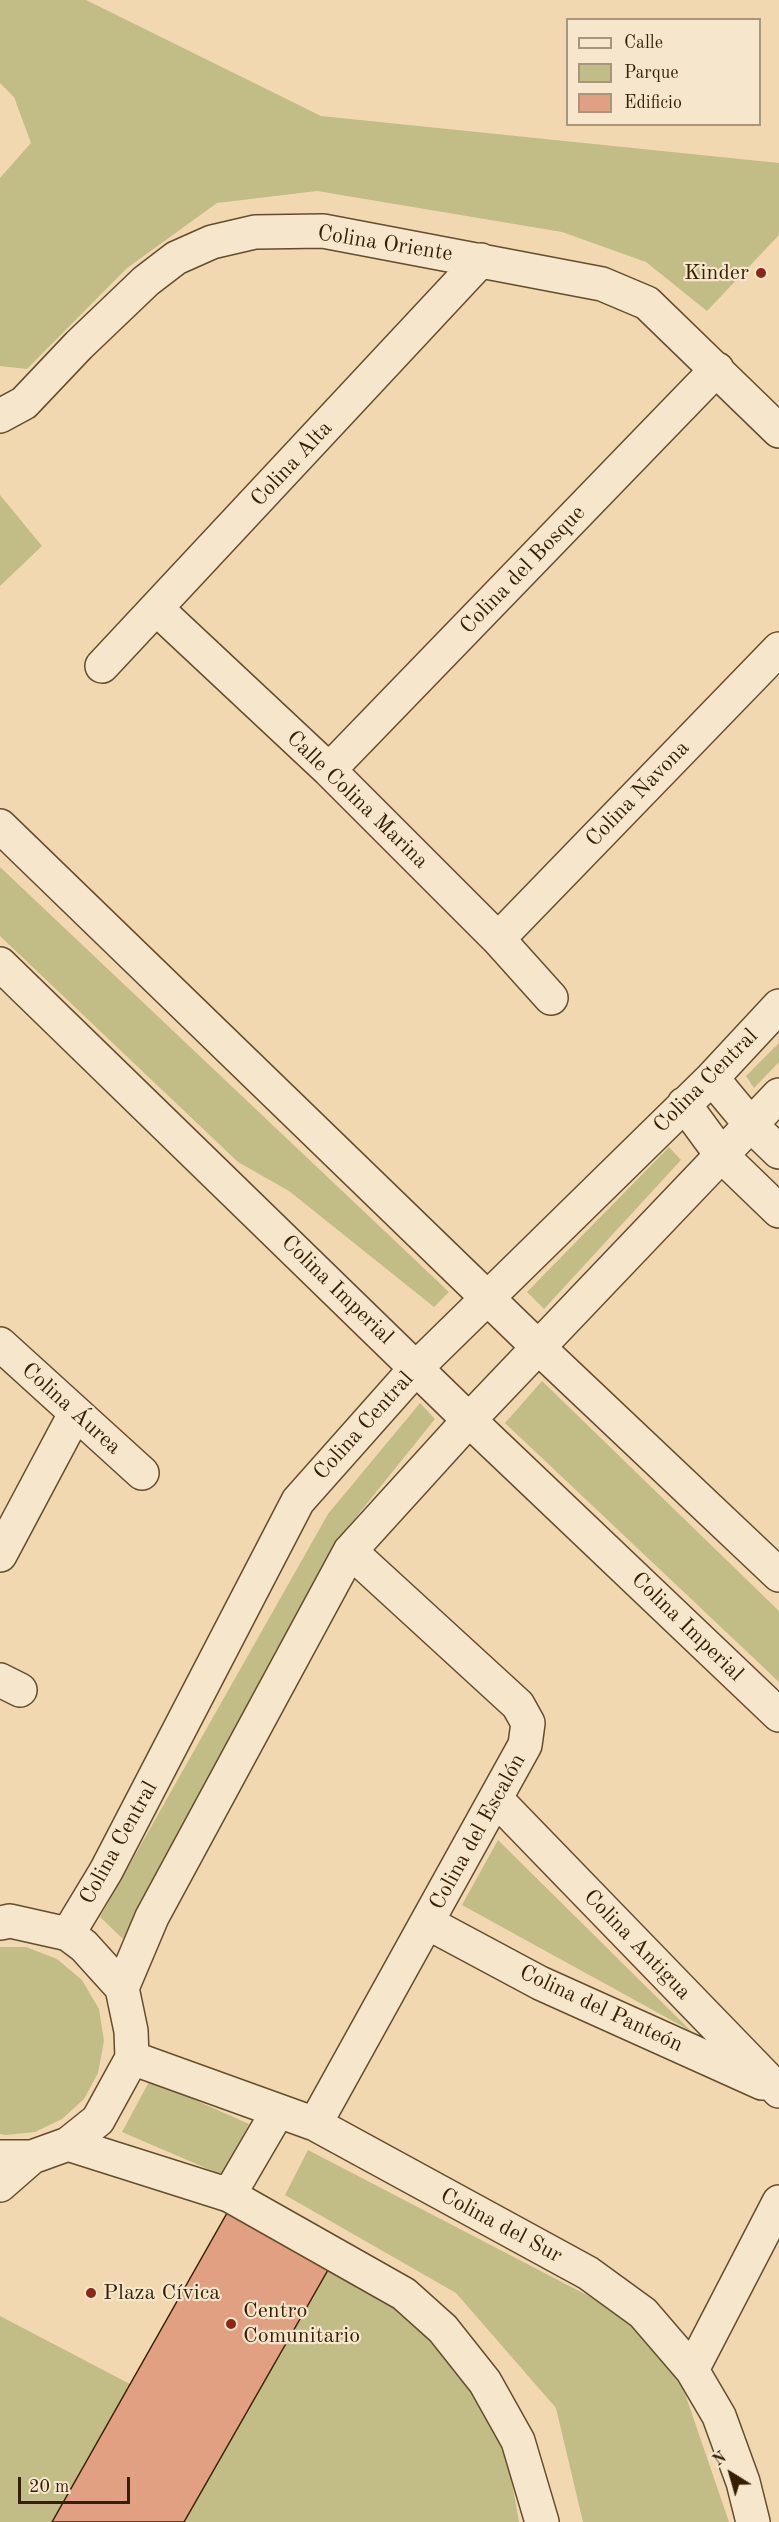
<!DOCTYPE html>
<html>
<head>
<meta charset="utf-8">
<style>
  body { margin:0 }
  #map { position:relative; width:779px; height:2522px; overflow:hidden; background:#f1d8b1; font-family:"Old Standard TT",serif }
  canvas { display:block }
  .legend { position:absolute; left:566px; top:18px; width:195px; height:108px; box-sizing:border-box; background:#f6e6cc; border:2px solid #a9967a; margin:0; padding:8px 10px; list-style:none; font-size:18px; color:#351f00 }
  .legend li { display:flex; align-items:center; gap:12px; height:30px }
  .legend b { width:30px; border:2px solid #a9967a }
  .north { position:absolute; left:701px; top:2444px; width:60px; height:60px; -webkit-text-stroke:4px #f6e6cc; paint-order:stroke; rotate:323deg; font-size:16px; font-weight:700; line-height:24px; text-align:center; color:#351f00 }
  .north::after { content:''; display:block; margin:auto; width:21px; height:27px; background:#351f00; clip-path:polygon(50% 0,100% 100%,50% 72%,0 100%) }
  .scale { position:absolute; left:18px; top:2477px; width:112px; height:27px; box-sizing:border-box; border:3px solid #351f00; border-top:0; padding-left:8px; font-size:18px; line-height:21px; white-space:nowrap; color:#351f00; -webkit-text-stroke:4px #f6e6cc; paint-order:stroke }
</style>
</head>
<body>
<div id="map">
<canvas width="779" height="2522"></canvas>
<ul class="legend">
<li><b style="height:8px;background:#f6e6cc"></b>Calle</li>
<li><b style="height:16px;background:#c2bc86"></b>Parque</li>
<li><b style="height:16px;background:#e2a082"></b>Edificio</li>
</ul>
<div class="north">N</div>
<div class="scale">20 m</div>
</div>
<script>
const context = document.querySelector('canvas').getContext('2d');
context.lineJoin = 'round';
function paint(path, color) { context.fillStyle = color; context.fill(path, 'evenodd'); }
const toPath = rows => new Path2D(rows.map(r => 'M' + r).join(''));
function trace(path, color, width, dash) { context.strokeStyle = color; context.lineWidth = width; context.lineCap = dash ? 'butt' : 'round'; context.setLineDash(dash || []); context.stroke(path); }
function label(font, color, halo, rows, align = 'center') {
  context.font = font + ' "Old Standard TT",serif'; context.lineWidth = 4.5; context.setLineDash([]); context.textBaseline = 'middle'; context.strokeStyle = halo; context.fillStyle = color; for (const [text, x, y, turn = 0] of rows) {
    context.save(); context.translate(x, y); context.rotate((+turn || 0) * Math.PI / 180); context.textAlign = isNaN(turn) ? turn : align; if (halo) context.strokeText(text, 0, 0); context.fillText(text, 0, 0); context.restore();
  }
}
paint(toPath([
  [0,0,86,0,321,116,779,163,779,235,707,311,646,262,562,232,317,191,217,203,127,268,27,369,0,366,0,178,31,143,14,97,0,83],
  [0,495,42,546,0,586],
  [0,867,449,1292,434,1307,289,1191,238,1162,0,936],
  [779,1043,779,1062,754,1088,746,1076],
  [669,1147,681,1160,544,1309,527,1292],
  [542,1381,779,1611,779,1682,505,1423],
  [420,1403,435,1419,344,1532,123,1939,100,1917,328,1514],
  [498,1840,691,2031,462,1905],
  [0,1947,26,1947,57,1959,82,1980,99,2009,104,2041,98,2073,84,2099,62,2119,35,2132,6,2135,0,2134],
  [150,2080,249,2124,222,2175,122,2132],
  [308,2150,631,2318,680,2379,729,2522,583,2522,556,2408,456,2293,285,2195],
  [332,2263,423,2329,478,2398,508,2460,519,2522,184,2522],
  [0,2316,130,2384,52,2522,0,2522]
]), '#c2bc86');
const building = toPath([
  [231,2206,332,2263,184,2522,52,2522,231,2206]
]);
paint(building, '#e2a082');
trace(building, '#351f00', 1.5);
const street = toPath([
  [0,416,24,403,79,345,146,281,176,258,212,242,255,232,323,231,602,284,647,303,779,431],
  [157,609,329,770,498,939,551,998],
  [102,666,481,260],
  [329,770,717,369],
  [0,826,539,1348,779,1575],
  [498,939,779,649],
  [0,964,469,1420,779,1715],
  [712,1078,751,1125,779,1152],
  [684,1104,723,1157,779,1211],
  [0,1344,142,1473],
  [0,1555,75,1414],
  [0,1680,20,1690],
  [496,1799,779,2091],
  [0,1923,10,1921,68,1934,84,1946,122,1988,131,2031,132,2058,98,2120,68,2144,32,2157,0,2157],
  [428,1923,540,1983,762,2083],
  [68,1934,106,1871,298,1501,417,1367,712,1078,779,1006],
  [122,1988,152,1917,350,1551,469,1420,779,1095],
  [132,2058,315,2124,588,2273,643,2313,692,2370,719,2416,743,2482,753,2522],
  [315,2124,525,1745,528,1723,518,1705,350,1551],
  [68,2144,229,2195,404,2294,443,2329,485,2382,518,2441,542,2522],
  [0,2185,32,2157],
  [229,2195,278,2111],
  [692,2370,779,2202]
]);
trace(street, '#644d2c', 36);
trace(street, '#f6e6cc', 33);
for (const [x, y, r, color] of [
  [761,273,6,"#8f2418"],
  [91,2293,6,"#8f2418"],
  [231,2324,6,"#8f2418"]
]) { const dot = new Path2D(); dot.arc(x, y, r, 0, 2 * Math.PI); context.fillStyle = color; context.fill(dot); trace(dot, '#f6e6cc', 2); }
label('22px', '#351f00', '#f6e6cc', [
  ["Colina Oriente",385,244,9],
  ["Colina Alta",292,464,-47],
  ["Colina del Bosque",523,570,-46],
  ["Colina Navona",638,794,-46],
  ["Calle Colina Marina",357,800,44],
  ["Colina Central",706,1081,-45],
  ["Colina Imperial",337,1290,44],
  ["Colina Áurea",71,1409,42],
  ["Colina Central",364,1426,-48],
  ["Colina Imperial",687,1627,44],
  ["Colina del Escalón",478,1832,-61],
  ["Colina Central",119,1843,-61],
  ["Colina Antigua",637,1945,46],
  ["Colina del Panteón",601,2009,25],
  ["Colina del Sur",501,2226,28]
]);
label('22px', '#351f00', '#f6e6cc', [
  ["Kinder",749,273,"right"],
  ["Plaza Cívica",103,2293],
  ["Centro",243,2311],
  ["Comunitario",243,2336]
], 'left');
</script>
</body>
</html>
